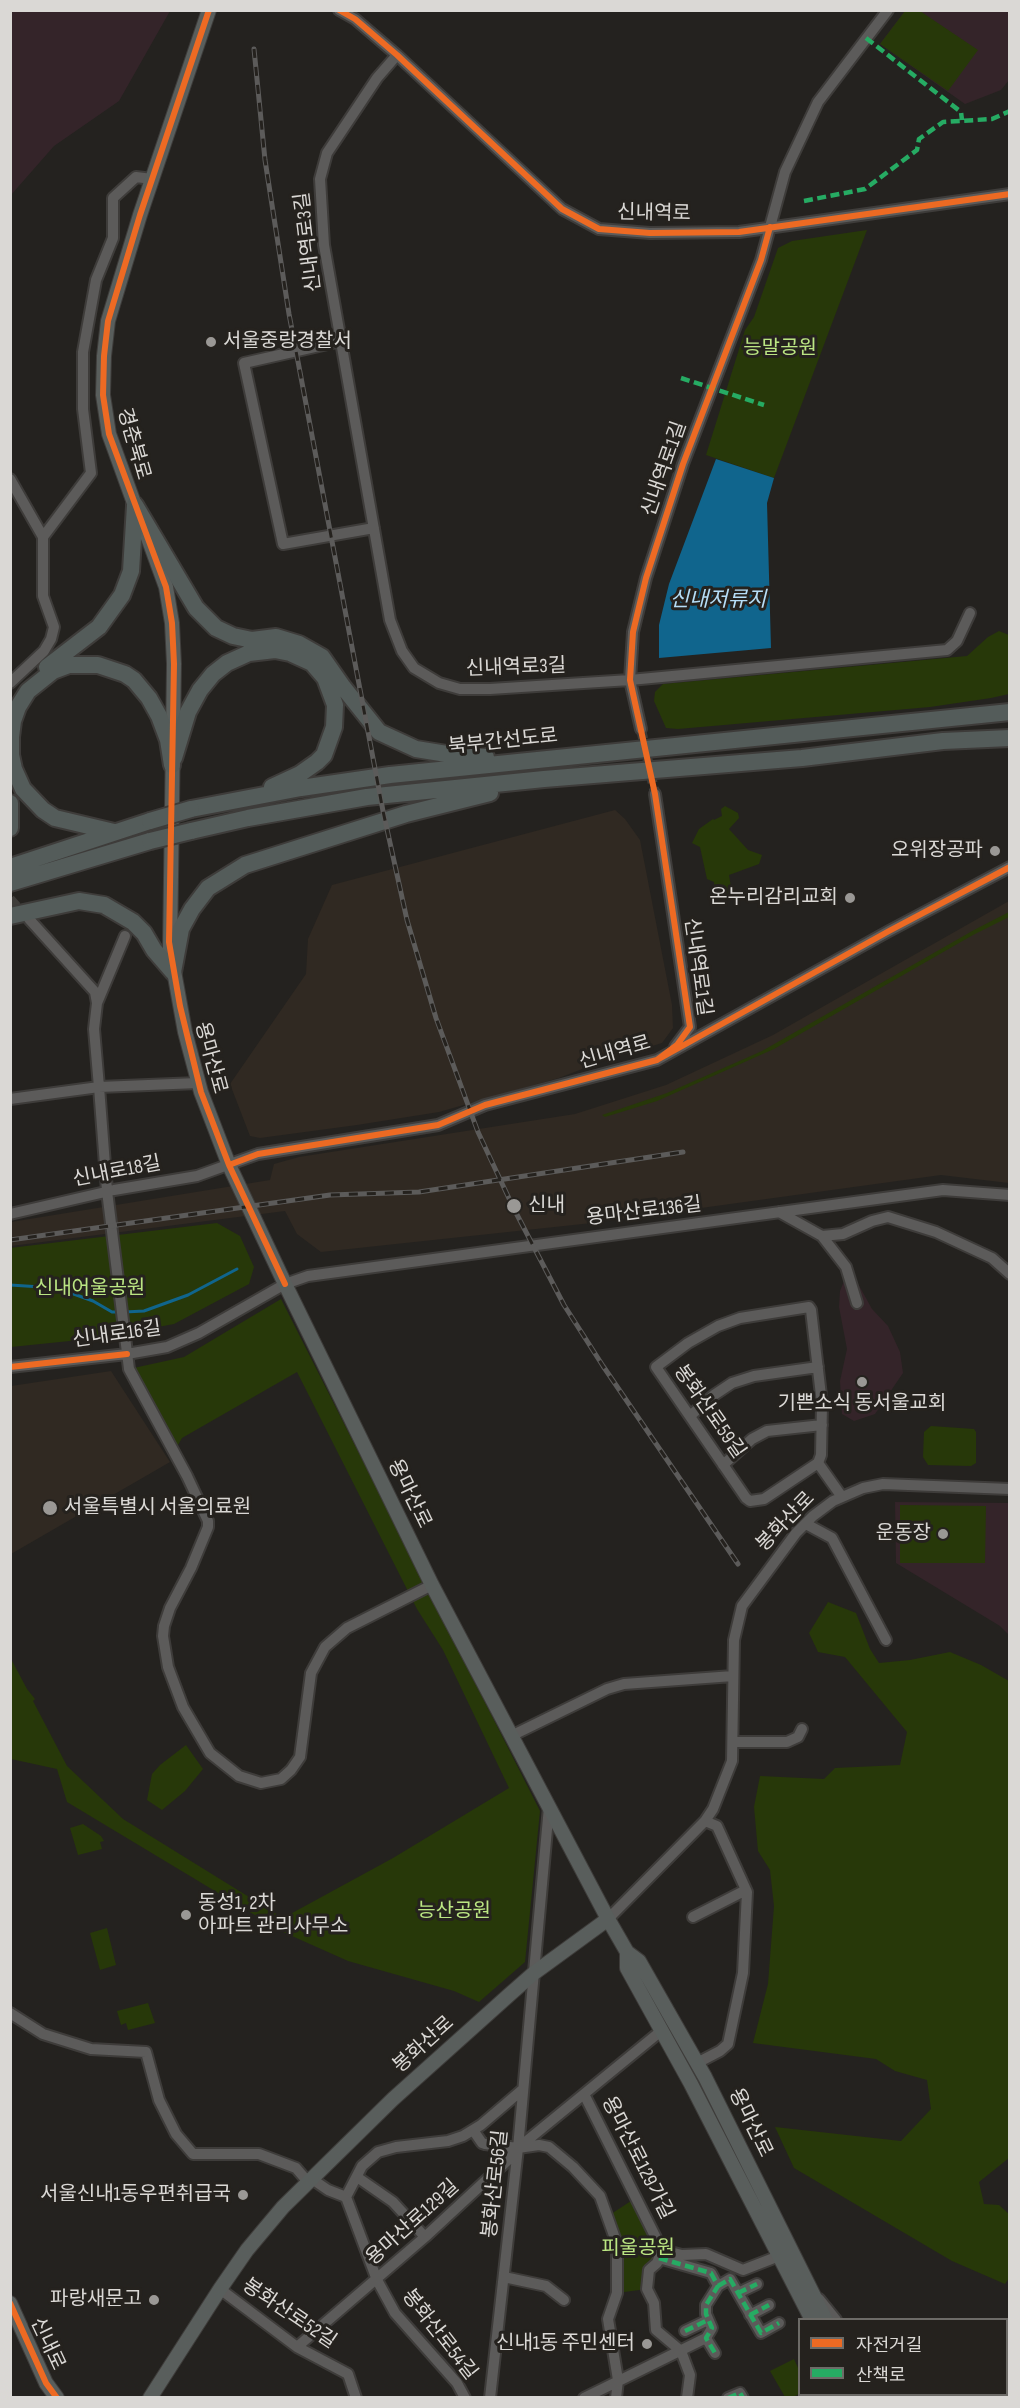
<!DOCTYPE html>
<html>
<head>
<meta charset="utf-8">
<style>
  body { margin:0 }
  #map { position:relative; width:1020px; height:2408px; overflow:hidden; background:#24221f; font-family:"Sofia Sans Condensed","Noto Sans KR",sans-serif }
  canvas { display:block }
  .frame { position:absolute; inset:0; border:12px solid #dad8d5; pointer-events:none }
  .legend { position:absolute; left:798px; top:2318px; width:210px; height:78px; box-sizing:border-box; background:#25221e; border:2px solid #6d6b67; margin:0; padding:8px 10px; list-style:none; font-size:18px; color:#dad8d5 }
  .legend li { display:flex; align-items:center; gap:12px; height:30px }
  .legend b { width:30px; border:2px solid #6d6b67 }
</style>
</head>
<body>
<div id="map">
<canvas width="1020" height="2408"></canvas>
<div class="frame"></div>
<ul class="legend">
<li><b style="height:8px;background:#ed6a23"></b>자전거길</li>
<li><b style="height:8px;background:#26ab63"></b>산책로</li>
</ul>
</div>
<script>
const context = document.querySelector('canvas').getContext('2d');
context.lineJoin = 'round';
function paint(path, color) { context.fillStyle = color; context.fill(path, 'evenodd'); }
const toPath = rows => new Path2D(rows.map(r => 'M' + r).join(''));
function trace(path, color, width, dash) { context.strokeStyle = color; context.lineWidth = width; context.lineCap = dash ? 'butt' : 'round'; context.setLineDash(dash || []); context.stroke(path); }
function label(font, color, halo, rows, align = 'center') {
  context.font = font + ' "Sofia Sans Condensed","Noto Sans KR",sans-serif'; context.lineWidth = 6; context.setLineDash([]); context.textBaseline = 'middle'; context.strokeStyle = halo; context.fillStyle = color; for (const [text, x, y, turn = 0] of rows) {
    context.save(); context.translate(x, y); context.rotate((+turn || 0) * Math.PI / 180); context.textAlign = isNaN(turn) ? turn : align; if (halo) context.strokeText(text, 0, 0); context.fillText(text, 0, 0); context.restore();
  }
}
paint(toPath([
  [615,810,625,819,640,840,672,1005,673,1028,662,1043,600,1062,559,1078,439,1112,357,1125,260,1138,250,1136,230,1084,306,974,308,939,332,885],
  [1009,901,1009,1183,941,1175,592,1223,321,1252,297,1234,285,1211,11,1246,11,1222,270,1180,274,1164,299,1157,575,1114,666,1085,773,1035],
  [111,1371,170,1462,11,1554,11,1386]
]), '#302922');
paint(toPath([
  [11,10,170,11,119,101,54,146,11,195],
  [905,11,1009,11,1009,80,1001,90,965,104,880,44],
  [848,1271,851,1271,872,1309,888,1326,900,1352,903,1373,875,1414,854,1421,842,1414,840,1381,847,1349,839,1307,840,1291],
  [895,1502,1009,1503,1009,1635,1000,1626,896,1563]
]), '#342429');
paint(toPath([
  [905,11,920,11,978,50,948,91,880,44],
  [867,230,774,478,706,455,745,330,754,317,778,248,792,241],
  [999,631,1009,635,1009,694,991,698,930,707,678,729,666,728,654,701,655,692,663,684,967,656,988,637],
  [725,806,738,813,739,818,729,829,748,850,762,855,759,864,729,875,733,899,715,904,714,882,707,879,700,847,692,843,699,829,713,819,714,820,722,816,721,809],
  [1009,912,1009,917,973,935,774,1049,657,1101,605,1117,602,1115,667,1093,762,1051,974,930],
  [217,1223,240,1236,254,1267,249,1284,174,1324,99,1338,11,1347,10,1248],
  [281,1299,540,1811,525,1962,479,2002,454,1991,348,1961,283,1932,67,1802,57,1769,11,1759,10,1657,27,1689,35,1699,33,1701,67,1766,123,1819,283,1918,393,1858,509,1788,443,1650,417,1609,297,1372,182,1438,174,1452,129,1369,184,1357],
  [931,1426,974,1429,976,1432,976,1463,971,1466,928,1465,923,1457,924,1432],
  [900,1505,986,1506,985,1563,900,1563],
  [828,1602,856,1613,870,1649,879,1663,910,1660,950,1652,981,1665,1009,1681,1009,2158,979,2182,984,2204,999,2205,1009,2214,1009,2278,1005,2284,952,2261,794,2168,775,2127,901,2141,931,2109,927,2080,895,2071,876,2059,753,2043,768,1984,774,1906,770,1870,758,1851,754,1807,760,1776,824,1779,835,1768,900,1765,907,1732,845,1657,818,1652,809,1633],
  [186,1745,203,1769,185,1791,162,1810,147,1800,152,1774,160,1765],
  [83,1824,101,1836,104,1841,100,1842,102,1849,78,1855,70,1828],
  [107,1928,116,1965,100,1970,90,1933],
  [148,2003,155,2023,128,2030,126,2023,121,2025,117,2011],
  [637,2197,662,2250,647,2289,617,2293,616,2246,605,2218],
  [794,2359,799,2370,799,2394,793,2397,785,2397,770,2371]
]), '#273809');
paint(toPath([
  [716,459,774,478,767,503,771,648,659,658,659,625,669,584]
]), '#10658d');
trace(toPath([
  [10,1285,57,1288,93,1301,112,1312,118,1312],
  [125,1312,144,1311,188,1295,237,1269]
]), '#10658d', 3);
trace(toPath([
  [641,729,655,794],
  [10,899,26,917]
]), '#3f3d3a', 10, [10, 5]);
const minor = toPath([
  [339,10,355,19,397,55,562,209,599,229,650,233,739,232,1010,194],
  [397,55,377,78,327,153,320,179,324,245,390,620,402,651,414,668,439,683,460,689,490,689,630,680,947,650,957,641,970,613],
  [341,341,244,363,283,544,374,528],
  [10,479,43,537],
  [10,683,44,651,51,639,54,627,43,596,43,537,91,473,83,409,83,352,96,280,113,238,113,198,136,177,152,179],
  [641,729,630,680,633,632,646,578,683,464,761,260,785,172,818,102,888,10],
  [655,794,690,1027,675,1047],
  [97,1003,125,936],
  [198,1083,99,1087,107,1191,129,1369,187,1476,208,1521,208,1527,191,1568,170,1608,164,1626,163,1636,168,1667,183,1707,210,1753,239,1776,261,1783,281,1779,291,1770,300,1757,311,1673,325,1647,347,1628,432,1585],
  [10,1099,99,1087,94,1029,97,1003,95,992,29,919],
  [779,1212,822,1236,843,1234,872,1221,888,1217,936,1232,992,1258,1010,1274],
  [10,1214,114,1190,197,1176,258,1154,438,1125,485,1105,657,1060,889,931,1010,867],
  [822,1236,846,1267,857,1303],
  [10,1367,127,1354,167,1347,199,1333,285,1284,308,1276,943,1190,1010,1195],
  [690,1416,714,1395,732,1383,754,1376,818,1367],
  [818,1463,764,1499,750,1501,746,1498,656,1367,688,1343,718,1326,740,1318,809,1307,811,1310,822,1404,821,1455,818,1463,842,1497],
  [723,1465,752,1439,767,1431,822,1425],
  [806,1524,832,1538,886,1640],
  [511,1736,607,1689,624,1684,733,1676],
  [733,1742,787,1742,798,1737,802,1729],
  [693,1917,746,1890],
  [608,1919,705,1821,713,1809,732,1761,734,1640,742,1606,796,1533,813,1516,833,1501,863,1488,883,1484,1010,1489],
  [10,2013,43,2034,91,2049,146,2052,159,2100,176,2134,193,2154,259,2154,296,2168,308,2182],
  [697,2063,720,2051,728,2044,743,1973,747,1892,717,1826,705,1821],
  [584,2094,662,2250,657,2263,649,2270,647,2289,654,2303,656,2330,681,2351,690,2375,687,2398],
  [473,2130,482,2143,485,2144,518,2148,539,2145,549,2147,573,2167,600,2196,617,2244,617,2293,608,2319,618,2380,616,2398],
  [357,2177,393,2202,425,2237],
  [312,2179,328,2190,346,2197,377,2280,395,2313,457,2383,465,2398],
  [346,2197,362,2166,378,2152,396,2147,448,2141,463,2136,481,2125,522,2090],
  [662,2250,682,2255,706,2254,743,2270,779,2256],
  [504,2277,546,2286,564,2300],
  [718,2286,730,2279,761,2333,779,2323],
  [220,2289,297,2347,348,2374,356,2398],
  [738,2293,757,2284],
  [819,2299,836,2320],
  [750,2315,769,2305],
  [685,2331,708,2320],
  [706,2338,715,2353],
  [297,2347,425,2237,508,2160,518,2148,661,2031],
  [839,2394,840,2398],
  [873,2394,875,2398],
  [490,2398,518,2148,549,1807],
  [584,2398,706,2338,712,2328,706,2314,706,2305,718,2286,711,2273,659,2258],
  [728,2398,740,2393,743,2398],
  [815,2398,820,2394]
]);
const major = toPath([
  [138,514,109,434,103,395,104,356,108,321,140,215,209,10],
  [147,535,166,587,172,623,174,664,170,949,185,1032,201,1092,229,1165,285,1284,432,1585,608,1919,627,1952,639,1961,705,2077,826,2320],
  [627,1952,627,1968,691,2084,812,2320],
  [10,2303,46,2383,57,2398],
  [850,2394,852,2398],
  [864,2394,865,2398],
  [150,2398,220,2289,247,2250,283,2207,393,2099,509,1995,534,1973,608,1919]
]);
const highway = toPath([
  [135,505,196,608,216,628,233,636,252,640,276,637,299,644,322,657,343,687,379,732,416,749,453,755,486,757],
  [47,667,99,627,122,595,131,571,135,506],
  [174,758,188,712,200,690,213,674,227,663,249,653,275,650,290,653,312,663,325,678,335,705,334,727,324,755,317,762,300,774,272,787],
  [10,803,10,828],
  [191,809,301,788,390,775,1010,712],
  [191,831,248,818,367,797,544,779,802,758,943,741,1010,738],
  [114,832,55,818,43,810,23,789,14,769,11,755,11,737,13,721,18,707,28,691,53,671,69,665,98,665,125,674,134,680,149,698,159,716,168,740,172,765],
  [10,867,150,821],
  [10,883,150,841],
  [10,916,79,901,104,905,133,922,144,933,154,950,173,972],
  [173,972,181,929,192,909,208,888,245,865,406,814,490,793]
]);
trace(minor, '#3e3c3a', 14);
trace(major, '#3e3c3a', 16);
trace(highway, '#3e3c3a', 20);
trace(minor, '#5c5b5a', 10);
trace(major, '#595e5c', 14);
trace(highway, '#545c5a', 16);
const rail = toPath([
  [254,49,265,160,289,314,383,811,407,920,436,1018,478,1132,513,1207,564,1305,603,1366,738,1564],
  [10,1240,330,1195,419,1192,683,1152]
]);
trace(rail, '#5c5b5a', 5);
trace(rail, '#25221e', 3, [9]);
const highwayBridge = toPath([
  [150,821,191,809],
  [150,841,191,831]
]);
trace(highwayBridge, '#3e3c3a', 20, []);
trace(highwayBridge, '#545c5a', 16);
trace(toPath([
  [866,38,961,112,962,120],
  [804,201,865,189,917,150,919,139,943,122,992,119,1010,111],
  [681,378,764,405],
  [659,2258,711,2273,718,2286,706,2305,706,2314,712,2328,706,2338,715,2353],
  [718,2286,730,2279,761,2333,779,2323],
  [738,2293,757,2284],
  [750,2315,769,2305],
  [685,2331,708,2320],
  [728,2398,740,2393,743,2398]
]), '#26ab63', 4.5, [9, 4.5]);
trace(toPath([
  [209,10,140,215,108,321,104,356,103,395,109,434,166,587,172,623,174,664,169,942,180,1006,201,1092,229,1165,285,1284],
  [339,10,355,19,397,55,562,209,599,229,650,233,739,232,1010,194],
  [657,1060,677,1045,690,1027,655,794,630,680,633,632,646,578,683,464,761,260,770,227],
  [229,1165,258,1154,438,1125,485,1105,657,1060,889,931,1010,867],
  [10,1367,127,1354],
  [10,2303,46,2383,57,2398]
]), '#ed6a23', 6);
for (const [x, y, r, color] of [
  [211,342,6,"#9a9895"],
  [995,851,6,"#9a9895"],
  [850,898,6,"#9a9895"],
  [514,1206,8,"#9a9895"],
  [862,1382,6,"#9a9895"],
  [50,1508,8,"#9a9895"],
  [943,1534,6,"#9a9895"],
  [186,1915,6,"#9a9895"],
  [243,2195,6,"#9a9895"],
  [154,2300,6,"#9a9895"],
  [647,2344,6,"#9a9895"]
]) { const dot = new Path2D(); dot.arc(x, y, r, 0, 2 * Math.PI); context.fillStyle = color; context.fill(dot); trace(dot, '#25221e', 2); }
label('20px', '#dad8d5', '#25221e', [
  ["신내역로",654,214,1],
  ["신내역로3길",309,242,-97],
  ["경춘북로",133,444,74],
  ["신내역로1길",665,469,-71],
  ["신내역로3길",516,668,-2],
  ["북부간선도로",503,742,-6],
  ["신내역로1길",697,967,82],
  ["신내역로",615,1053,-16],
  ["용마산로",210,1058,75],
  ["신내로18길",117,1172,-11],
  ["용마산로136길",644,1212,-7],
  ["신내로16길",117,1335,-8],
  ["봉화산로59길",709,1412,55],
  ["용마산로",409,1494,64],
  ["봉화산로",786,1522,-46],
  ["봉화산로",424,2045,-42],
  ["용마산로",750,2123,64],
  ["용마산로129가길",637,2158,63],
  ["봉화산로56길",496,2184,-84],
  ["용마산로129길",413,2223,-42],
  ["봉화산로52길",289,2314,34],
  ["봉화산로54길",439,2335,52],
  ["신내로",47,2344,65]
]);
label('20px', '#dad8d5', '#25221e', [
  ["서울중랑경찰서",223,342,"left"],
  ["오위장공파",983,851],
  ["온누리감리교회",838,898],
  ["신내",528,1206,"left"],
  ["기쁜소식 동서울교회",862,1404,"center"],
  ["서울특별시 서울의료원",64,1508,"left"],
  ["운동장",931,1534],
  ["동성1, 2차",198,1904,"left"],
  ["아파트 관리사무소",198,1927,"left"],
  ["서울신내1동우편취급국",231,2195],
  ["파랑새문고",142,2300],
  ["신내1동 주민센터",635,2344]
], 'right');
label('20px', '#bbe683', '#25221e', [
  ["능말공원",780,349],
  ["신내어울공원",90,1289],
  ["능산공원",454,1912],
  ["피울공원",638,2249]
]);
label('italic 21px', '#b6def7', '#25221e', [
  ["신내저류지",718,601]
]);
</script>
</body>
</html>
